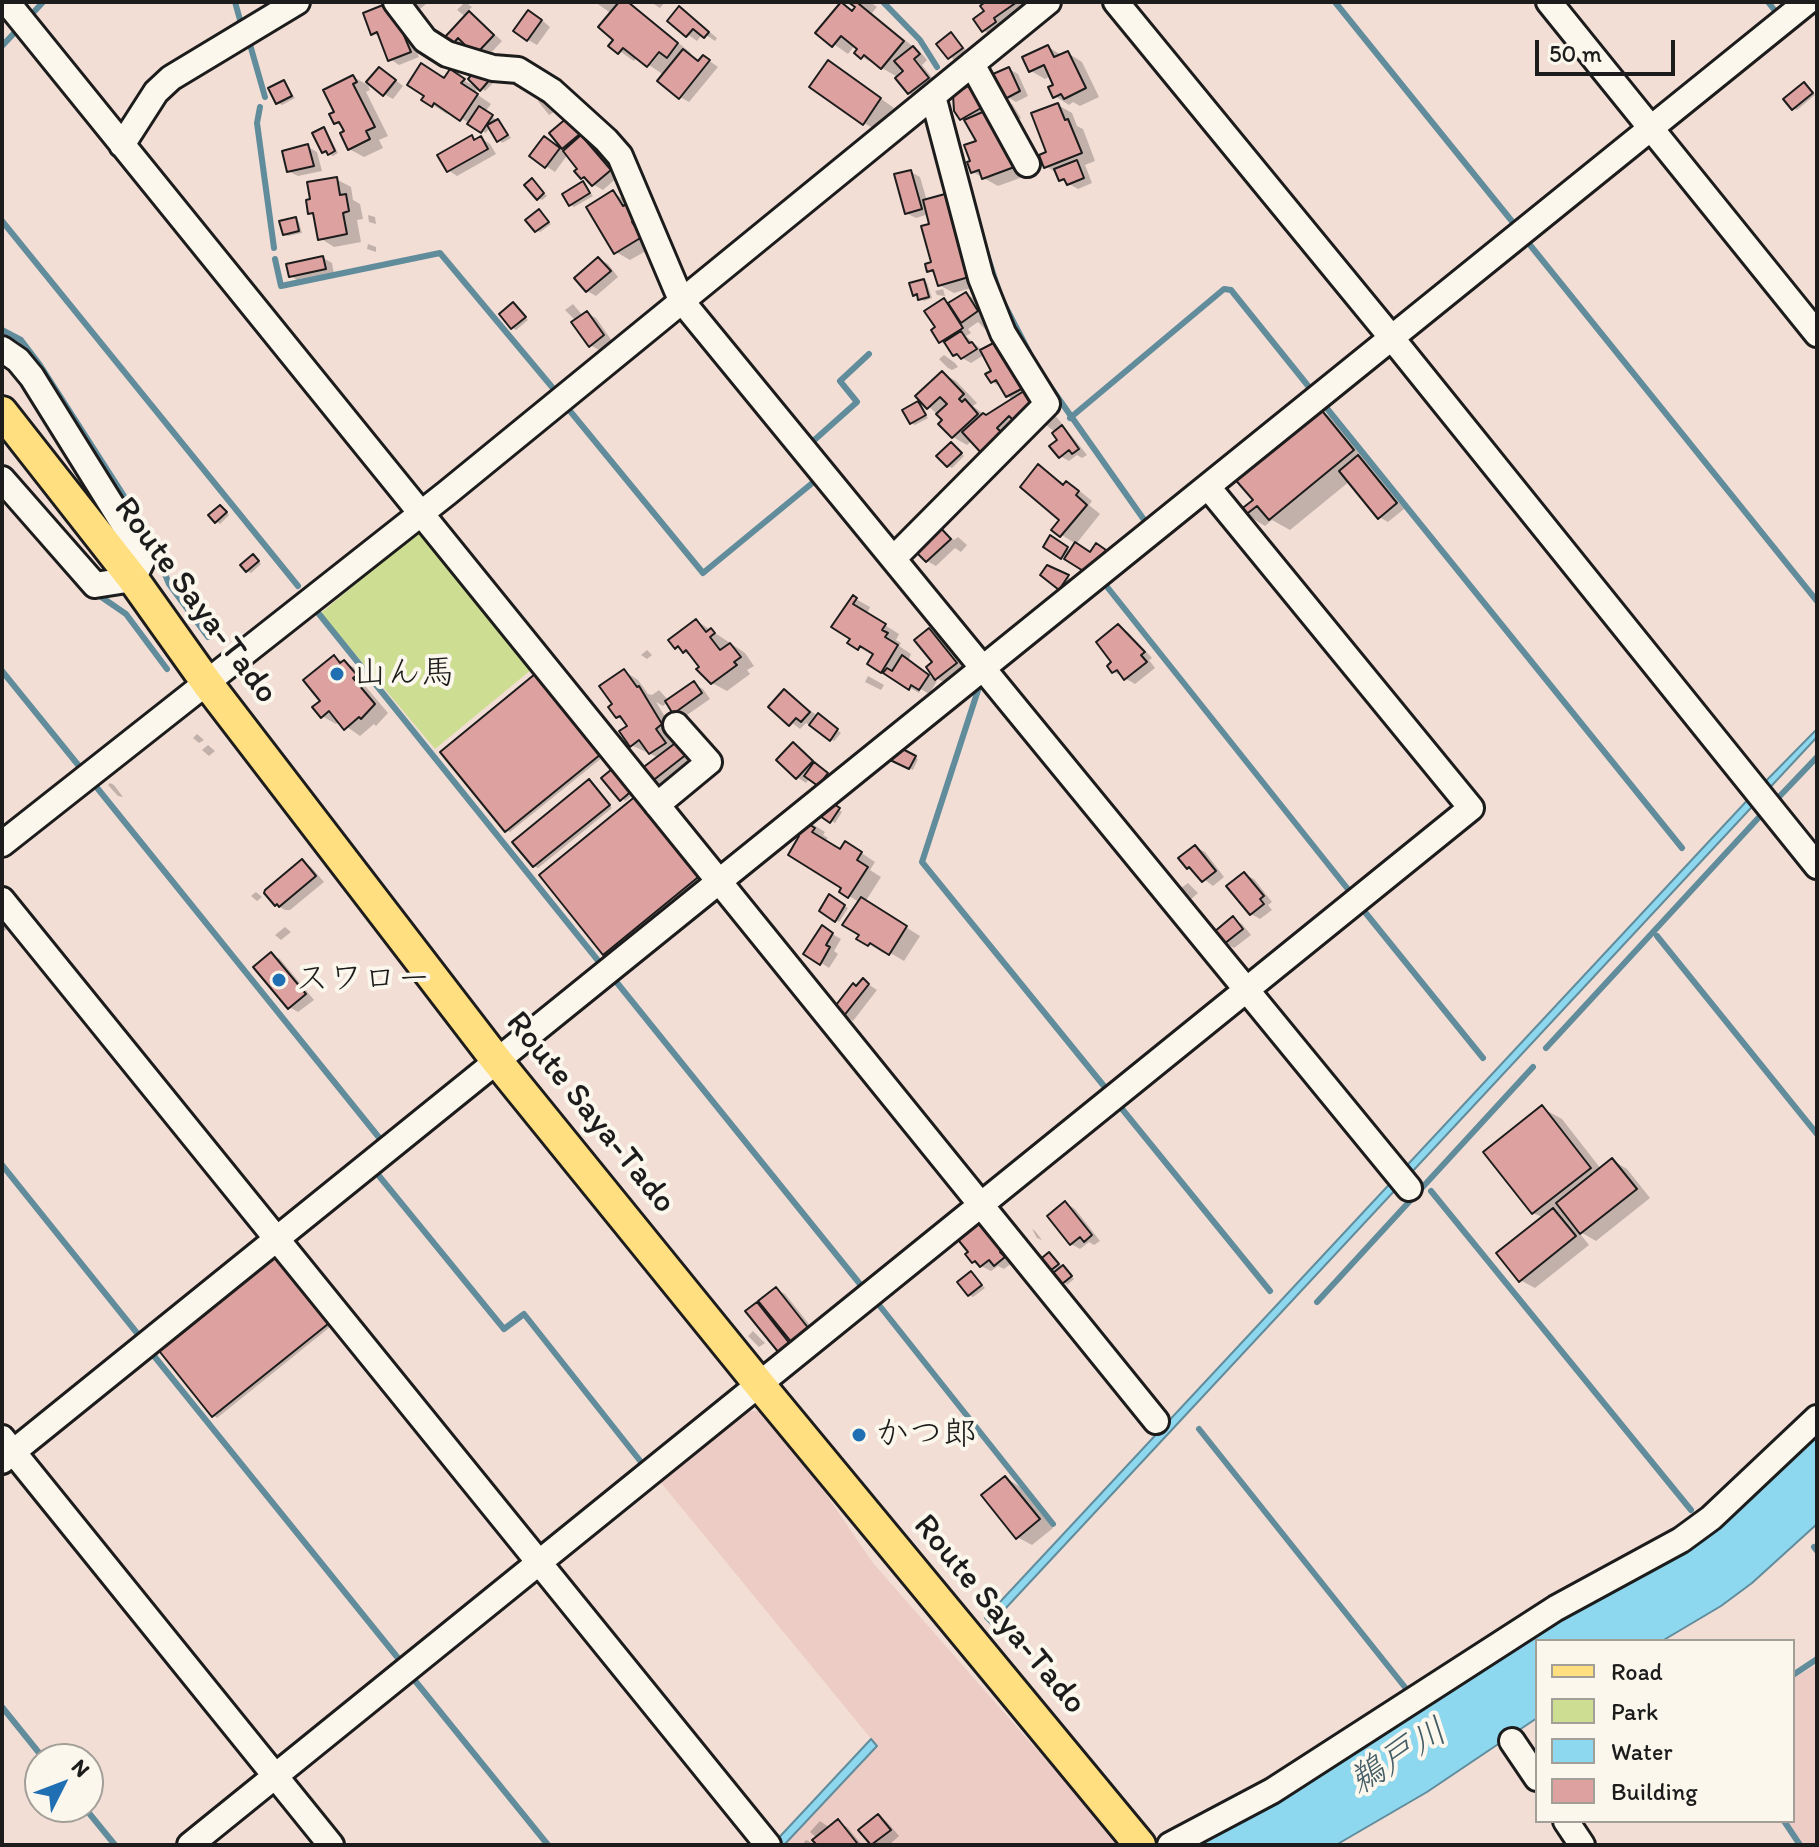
<!DOCTYPE html>
<html>
<head>
<meta charset="utf-8">
<style>
  body { margin:0 }
  #map { position:relative; width:1819px; height:1847px; overflow:hidden; background:#f2ded5; font-family:Itim,sans-serif }
  canvas { display:block }
  .frame { position:absolute; inset:0; border:4px solid #1c1c1c; pointer-events:none }
  .legend { position:absolute; left:1535px; top:1639px; width:260px; height:184px; box-sizing:border-box; background:#fbf7ec; border:2px solid #a29f99; margin:0; padding:10px 14px; list-style:none; font-size:24px; color:#1c1c1c }
  .legend li { display:flex; align-items:center; gap:16px; height:40px }
  .legend b { width:40px; border:2px solid #a29f99 }
  .north { position:absolute; left:24px; top:1743px; width:80px; height:80px; box-sizing:border-box; background:#fbf7ec; border:2px solid #a29f99; border-radius:50%; rotate:48deg; font-size:22px; font-weight:700; line-height:32px; text-align:center; color:#1c1c1c }
  .north::after { content:''; display:block; margin:auto; width:28px; height:36px; background:#1f6fb2; clip-path:polygon(50% 0,100% 100%,50% 72%,0 100%) }
  .scale { position:absolute; left:1535px; top:40px; width:140px; height:36px; box-sizing:border-box; border:4px solid #1c1c1c; border-top:0; padding-left:10px; font-size:24px; line-height:28px; white-space:nowrap; color:#1c1c1c; -webkit-text-stroke:6px #fbf7ec; paint-order:stroke }
</style>
</head>
<body>
<div id="map">
<canvas width="1819" height="1847"></canvas>
<div class="frame"></div>
<ul class="legend">
<li><b style="height:10px;background:#ffdf80"></b>Road</li>
<li><b style="height:22px;background:#cddd91"></b>Park</li>
<li><b style="height:22px;background:#8dd7ef"></b>Water</li>
<li><b style="height:22px;background:#dda29f"></b>Building</li>
</ul>
<div class="north">N</div>
<div class="scale">50 m</div>
</div>
<script>
const context = document.querySelector('canvas').getContext('2d');
context.lineJoin = 'round';
function paint(path, color) { context.fillStyle = color; context.fill(path, 'evenodd'); }
const toPath = rows => new Path2D(rows.map(r => 'M' + r).join(''));
function trace(path, color, width, dash) { context.strokeStyle = color; context.lineWidth = width; context.lineCap = dash ? 'butt' : 'round'; context.setLineDash(dash || []); context.stroke(path); }
function label(font, color, halo, rows, align = 'center') {
  context.font = font + ' Itim,"Klee One",sans-serif'; context.lineWidth = 8; context.setLineDash([]); context.textBaseline = 'middle'; context.strokeStyle = halo; context.fillStyle = color; for (const [text, x, y, turn = 0] of rows) {
    context.save(); context.translate(x, y); context.rotate((+turn || 0) * Math.PI / 180); context.textAlign = isNaN(turn) ? turn : align; if (halo) context.strokeText(text, 0, 0); context.fillText(text, 0, 0); context.restore();
  }
}
paint(toPath([
  [743,1411,760,1411,802,1459,873,1563,1120,1845,784,1845,877,1746,658,1479],
  [1817,1664,1817,1845,1803,1845,1787,1821,1793,1821,1793,1679]
]), '#ecccc5');
paint(toPath([
  [419,531,428,532,537,665,435,749,321,613]
]), '#cddd91');
const water = toPath([
  [1817,729,1817,737,991,1624,985,1618,1755,792,1817,729],
  [1817,1427,1817,1524,1752,1583,1721,1606,1662,1641,1537,1641,1537,1718,1427,1792,1336,1845,1198,1845,1626,1574,1817,1427],
  [871,1739,877,1746,784,1845,772,1845,871,1739]
]);
paint(water, '#8dd7ef');
trace(water, '#608c9b', 2);
paint(toPath([
  [412,2,425,2,426,4,420,9],
  [465,2,472,7,467,12,478,19,502,41,488,56,467,43,462,48,453,43,466,17,457,10],
  [595,2,627,2,691,53,689,55,700,62,704,57,718,67,689,102,680,97,664,75,637,57,634,61,611,45,616,39,612,14],
  [651,2,665,2,660,8],
  [852,2,870,2,877,7,872,13,922,54,927,60,922,65,937,84,919,98,909,93,906,72,903,68,896,76,862,57,857,53,860,49,855,45,848,54,818,33,841,5,854,12,858,7],
  [989,2,1031,2,998,39,983,30],
  [387,6,408,29,419,57,399,65,390,59,382,38,373,33],
  [688,14,717,38,715,41,703,33,697,41,669,21],
  [538,17,550,27,537,45,528,40],
  [951,34,966,50,954,60,939,44],
  [1048,47,1063,56,1068,53,1082,62,1099,97,1080,106,1073,102,1069,105,1055,96,1056,86,1051,76,1045,79,1031,71],
  [1009,69,1018,74,1028,96,1016,102,1007,97],
  [842,71,894,108,878,131,864,123],
  [388,74,403,86,393,99,384,94],
  [456,76,478,88,475,93,491,104,485,112,501,123,511,138,502,143,490,127,486,133,449,111,447,114,433,105,445,80],
  [353,77,368,85,370,90,366,92,388,136,379,140,383,148,364,157,349,149,344,128,336,123,336,112],
  [470,79,492,79,495,81,485,91],
  [284,82,295,98,282,105,278,103],
  [1804,84,1815,95,1797,110,1793,108],
  [986,88,1031,174,998,186,973,172,979,142,968,123,961,119],
  [542,98,554,112,549,115,538,101],
  [1012,104,1021,118,1014,121,1005,108],
  [1058,105,1072,113,1077,126,1083,129,1095,161,1085,165,1092,183,1078,189,1060,179,1058,174,1046,166],
  [568,120,588,139,587,140,619,176,603,190,582,178,580,169,568,154,555,172,546,166,553,144,567,152,552,134],
  [324,129,327,132,338,153,333,156,323,151],
  [472,138,477,141,481,138,490,144,496,154,457,176,448,170],
  [308,147,317,152,322,171,298,176,288,171],
  [911,172,920,177,927,201,945,196,959,205,982,285,954,293,939,285,936,275,929,270,933,264,932,225,929,214,916,218,906,213],
  [336,179,351,187,353,200,360,204,363,219,357,220,361,242,334,247,320,238,316,216,310,213],
  [532,180,547,196,542,200,538,198],
  [583,183,593,196,574,207,571,205],
  [613,193,627,201,655,246,630,260,616,252],
  [539,212,551,224,540,232,536,230],
  [368,215,375,217,376,224,369,222],
  [296,220,299,222,302,233,288,236,284,234],
  [368,244,376,247,376,252,367,249],
  [323,258,332,263,334,274,300,282,291,276],
  [599,259,608,264,618,277,596,296,587,291],
  [923,281,927,283,932,298,924,301,915,294],
  [943,289,945,296,937,295,935,291],
  [966,294,975,299,984,314,996,322,985,329,978,322,968,329,971,333,966,336,1055,415,1087,455,1082,458,1077,455,1069,461,1060,456,1060,440,1055,432,1041,421,1010,437,973,440,967,445,953,437,945,421,917,396,942,373,956,381,977,403,973,406,986,416,1014,400,1007,396,1003,388,992,382,994,371,984,355,971,363,955,354,950,347,941,342,944,300,950,304],
  [514,304,528,320,516,330,513,328],
  [573,304,583,316,587,313,596,318,612,341,599,350,590,345,576,321,565,310],
  [944,355,955,363,958,367,952,370,948,368,939,359],
  [917,404,928,418,915,425,911,423],
  [1319,410,1338,421,1372,462,1369,465,1404,509,1388,522,1379,517,1350,481,1290,530,1272,520,1265,526,1245,514],
  [955,447,964,456,952,468,948,466],
  [978,454,982,456,965,473,961,469],
  [1039,467,1066,485,1067,483,1081,492,1092,501,1089,505,1100,514,1076,544,1054,530,1062,519],
  [224,509,229,515,220,524,216,521],
  [938,527,954,540,958,537,967,545,961,552,955,548,936,566,927,561],
  [1051,538,1071,551,1091,554,1096,546,1114,557,1099,578,1046,546],
  [257,559,261,564,251,573,247,571],
  [1048,567,1071,579,1063,591,1043,575],
  [854,598,870,607,867,614,899,634,896,640,901,643,899,646,911,654,908,661,937,681,929,694,921,689,919,693,870,663,874,656,850,642,852,639,834,627],
  [697,621,745,653,754,666,747,670,750,674,727,691,712,683,690,656,676,647],
  [1119,627,1128,632,1152,658,1149,660,1155,668,1135,684,1114,672,1110,666,1114,663],
  [930,631,939,636,964,669,946,683,938,679,928,667,934,663],
  [647,650,652,655,647,659,641,655],
  [334,657,359,670,370,684,366,687,388,713,376,726,374,724,360,736,340,722,336,724,322,716,323,701],
  [624,671,638,680,648,694,652,695,659,690,669,701,694,684,703,689,710,699,684,717,675,712,668,702,663,706,656,702,675,733,669,737,675,746,700,756,661,785,652,780,659,758,631,745,630,727,618,717],
  [536,676,603,757,510,832,506,830],
  [868,676,884,685,881,690,865,682],
  [785,692,841,733,834,741,806,723,800,729,771,707],
  [197,734,204,740,199,743,193,738],
  [794,744,803,750,831,776,823,787,810,778,806,783,797,777],
  [208,745,215,751,209,756,202,750],
  [895,748,918,759,913,770,890,759],
  [604,778,638,791,625,801],
  [110,783,114,785,123,797,118,796,108,785],
  [593,784,612,808,538,868,534,866],
  [638,798,704,877,608,955,604,953],
  [826,802,842,812,835,823,820,813],
  [806,820,825,832,823,835,828,838,825,841,841,851,860,852,875,862,870,870,881,877,865,902,920,936,904,961,885,950,883,953,869,944,859,902,841,891,843,888,802,836],
  [1195,847,1205,852,1224,877,1213,886,1188,867],
  [302,862,311,867,324,882,290,910,285,910,276,905,266,893],
  [1244,874,1254,879,1272,902,1268,905,1272,910,1260,919,1251,914],
  [1188,883,1198,893,1188,902,1177,891],
  [256,892,262,897,257,901,251,896],
  [830,897,848,908,839,922,822,911],
  [2,906,15,922,3,932,2,931],
  [1233,919,1242,924,1251,935,1234,948,1225,943],
  [285,927,291,932,281,940,275,935],
  [822,928,841,939,834,951,838,954,829,968,806,953],
  [271,954,280,959,314,1000,298,1012,289,1007],
  [863,981,877,990,853,1021,844,1015],
  [1542,1108,1562,1119,1601,1169,1612,1160,1627,1169,1650,1198,1596,1241,1577,1230,1589,1245,1535,1288,1520,1280,1544,1218,1533,1213],
  [1066,1203,1075,1209,1100,1241,1094,1245,1089,1242,1080,1249,1071,1244],
  [977,1220,1010,1256,1008,1258,1012,1263,1004,1269,998,1266,991,1271,973,1262],
  [1032,1229,1035,1231,1042,1240,1037,1238],
  [276,1253,335,1323,217,1418,213,1415],
  [1053,1257,1074,1279,1067,1285,1055,1272,1051,1275,1048,1273],
  [971,1273,985,1288,973,1297,969,1295],
  [776,1289,785,1294,817,1334,789,1357,757,1304,769,1311],
  [753,1331,765,1343,759,1347,748,1336],
  [1006,1478,1020,1487,1053,1528,1032,1545,1017,1537],
  [878,1816,887,1822,899,1836,889,1845,873,1845,861,1830],
  [820,1821,830,1828,838,1822,847,1827,862,1845,819,1845,817,1838,810,1832],
  [806,1840,810,1842,812,1845,802,1845]
]), '#0003');
trace(toPath([
  [235,2,242,27],
  [883,2,920,40,937,67],
  [1335,2,1515,225],
  [1768,2,1776,12],
  [31,15,43,2],
  [249,41,265,97],
  [2,46,17,30],
  [260,107,257,123,274,248],
  [2,221,298,586],
  [1526,240,1817,601],
  [984,245,1001,298,1029,352],
  [275,259,281,286,440,253,552,387],
  [2,330,21,340,40,365,149,535,169,584,208,637],
  [1047,382,1147,524],
  [1325,406,1682,848],
  [570,411,703,573,816,480],
  [1070,418,1224,289,1231,290,1309,387],
  [811,443,857,402,840,381,869,354],
  [1104,583,1351,893],
  [94,592,126,614,167,669],
  [319,614,600,963],
  [2,671,79,766],
  [980,684,922,862,1108,1091],
  [98,789,381,1140,376,1144],
  [1777,799,1817,757],
  [1360,906,1483,1058],
  [1657,936,1817,1134],
  [614,979,864,1289],
  [1546,1048,1762,814],
  [1118,1104,1270,1291],
  [2,1165,141,1338],
  [375,1171,504,1329,524,1314,645,1467],
  [1431,1191,1691,1510],
  [875,1300,1053,1524],
  [1317,1302,1533,1067],
  [150,1351,402,1663],
  [1199,1429,1408,1691],
  [1814,1547,1817,1551],
  [1793,1675,1817,1659],
  [412,1677,548,1845],
  [2,1707,44,1759],
  [84,1807,115,1845],
  [1784,1821,1800,1845]
]), '#608c9b', 6);
const building = toPath([
  [619,2,628,2,678,43,667,58,659,52,647,67,623,48,618,54,608,46,613,40,598,27,619,2],
  [841,2,852,11,855,7,848,2,860,2,859,4,904,41,881,69,864,55,861,59,854,53,857,49,841,36,832,47,815,33,841,2],
  [985,2,1017,2,994,18,996,22,982,32,973,19,984,11,980,6,985,2],
  [388,3,395,23,398,21,411,52,388,61,377,32,371,35,363,13,388,3],
  [679,6,709,32,704,38,693,29,686,37,667,21,679,6],
  [528,10,542,20,527,41,513,31,528,10],
  [469,11,494,35,478,52,469,49,458,38,452,45,444,38,469,11],
  [951,32,963,48,948,59,936,44,951,32],
  [1048,45,1054,57,1068,51,1086,88,1064,99,1061,94,1053,98,1048,87,1053,85,1044,65,1029,72,1022,57,1048,45],
  [913,46,920,54,914,59,929,78,908,94,895,78,903,71,894,61,913,46],
  [683,49,698,61,703,55,710,60,679,99,657,81,683,49],
  [828,60,881,98,863,125,809,87,828,60],
  [421,63,444,78,450,69,465,79,461,83,478,94,460,121,434,103,432,107,421,100,424,96,407,85,421,63],
  [379,67,396,80,383,96,366,82,379,67],
  [1009,67,1020,91,1005,99,993,74,1009,67],
  [474,72,492,77,480,91,468,79,474,72],
  [353,75,357,82,353,84,375,127,366,131,370,139,348,150,340,133,344,131,339,122,334,124,329,114,334,112,323,90,353,75],
  [284,80,292,96,276,104,268,88,284,80],
  [977,81,990,103,960,120,954,111,953,95,977,81],
  [1804,82,1813,93,1792,110,1783,99,1804,82],
  [1058,103,1065,120,1068,119,1082,153,1044,168,1039,155,1046,152,1031,113,1058,103],
  [479,106,493,115,481,133,467,124,479,106],
  [992,108,1017,166,982,179,979,170,971,173,967,162,970,161,964,145,976,141,964,120,992,108],
  [568,117,581,133,562,149,549,133,568,117],
  [498,119,508,135,497,142,487,125,498,119],
  [324,127,335,151,328,155,326,151,322,153,312,133,324,127],
  [472,135,474,140,481,136,488,149,447,172,437,155,472,135],
  [581,135,611,170,592,186,584,177,581,179,574,171,577,169,563,151,581,135],
  [544,136,560,148,545,168,529,156,544,136],
  [308,144,314,166,287,172,282,151,308,144],
  [1077,160,1084,178,1067,185,1064,179,1059,181,1054,169,1077,160],
  [911,170,922,209,905,214,894,174,911,170],
  [337,177,340,195,346,194,349,211,343,213,347,234,318,240,313,213,308,214,306,200,310,199,307,182,337,177],
  [532,178,544,193,537,200,524,185,532,178],
  [583,181,590,193,569,206,562,194,583,181],
  [613,190,623,206,629,203,638,219,632,222,642,237,614,254,586,207,613,190],
  [945,194,957,236,960,235,969,277,938,286,933,270,927,272,925,264,931,262,921,226,929,224,923,200,945,194],
  [539,209,549,222,535,232,525,220,539,209],
  [296,217,299,231,283,235,279,221,296,217],
  [323,256,326,269,289,277,286,264,323,256],
  [598,257,611,271,586,292,574,278,598,257],
  [924,279,929,297,918,300,917,294,913,296,909,283,924,279],
  [966,292,978,311,961,323,948,303,966,292],
  [944,298,963,328,939,343,931,330,935,327,924,311,944,298],
  [513,302,526,317,511,329,499,314,513,302],
  [587,311,604,335,589,347,571,322,587,311],
  [961,331,969,343,972,342,977,349,961,359,957,354,953,356,944,342,961,331],
  [1001,339,1027,386,1006,397,996,380,991,383,985,374,991,371,980,350,1001,339],
  [942,371,964,394,959,399,962,402,965,399,978,414,952,438,938,424,942,420,936,414,947,404,940,397,927,409,915,396,942,371],
  [1024,391,1034,406,1016,423,1009,416,997,428,1005,436,984,456,962,432,983,413,986,415,1024,391],
  [918,401,926,415,910,424,902,410,918,401],
  [1319,407,1354,450,1269,520,1257,506,1244,516,1240,510,1253,500,1233,477,1319,407],
  [1062,425,1079,449,1072,454,1069,450,1059,458,1049,446,1057,440,1052,433,1062,425],
  [951,442,962,453,947,467,936,456,951,442],
  [1358,455,1397,503,1378,519,1339,471,1358,455],
  [1038,464,1063,485,1066,481,1079,491,1076,495,1087,505,1060,537,1051,530,1059,520,1020,487,1038,464],
  [220,505,227,512,215,523,208,515,220,505],
  [937,524,951,539,926,562,912,548,937,524],
  [1050,535,1068,547,1061,559,1043,547,1050,535],
  [1075,542,1090,552,1096,543,1106,550,1088,574,1064,559,1075,542],
  [253,554,259,561,246,572,240,565,253,554],
  [1047,565,1069,575,1059,590,1040,575,1047,565],
  [853,595,857,598,853,604,886,624,882,630,888,633,885,637,898,645,881,673,867,664,873,654,860,646,858,650,847,643,850,639,831,627,853,595],
  [696,619,706,632,711,628,715,633,710,637,720,650,730,643,741,657,734,662,737,665,711,684,696,669,699,667,686,650,683,653,678,646,675,649,668,640,696,619],
  [1118,624,1145,652,1141,655,1147,662,1124,680,1117,670,1112,673,1107,666,1111,662,1096,642,1118,624],
  [929,628,957,663,935,680,926,667,932,662,914,640,929,628],
  [334,655,340,663,344,660,357,675,353,678,375,704,361,719,359,717,344,730,329,711,321,718,312,707,320,701,303,680,334,655],
  [902,655,929,675,919,690,911,685,909,690,883,673,887,668,892,671,902,655],
  [624,669,637,687,639,686,662,724,656,729,666,743,649,754,639,740,630,747,619,731,627,726,620,716,616,718,608,707,612,704,599,686,624,669],
  [535,674,601,754,505,832,440,752,535,674],
  [694,681,702,693,673,714,665,701,694,681],
  [784,689,810,712,801,722,796,718,789,726,768,707,784,689],
  [818,713,838,729,830,741,809,725,818,713],
  [682,738,692,750,651,782,641,769,682,738],
  [793,742,813,761,796,779,776,760,793,742],
  [895,745,916,756,909,769,888,759,895,745],
  [814,762,828,773,818,786,804,776,814,762],
  [617,765,635,788,620,801,601,778,617,765],
  [589,779,610,805,533,867,512,842,589,779],
  [637,795,702,874,603,955,539,875,637,795],
  [826,799,840,808,830,823,817,814,826,799],
  [805,818,812,822,810,825,815,828,812,832,840,849,845,841,862,852,857,860,868,867,848,898,839,892,841,888,788,855,799,836,792,832,805,818],
  [1195,845,1216,871,1202,882,1189,867,1187,869,1178,858,1195,845],
  [302,859,316,876,279,907,277,904,275,906,264,893,265,890,302,859],
  [1244,872,1264,896,1260,899,1264,904,1250,915,1226,886,1244,872],
  [829,894,845,905,835,922,819,911,829,894],
  [861,897,907,926,889,955,870,943,868,946,856,939,859,935,842,925,861,897],
  [1233,916,1243,929,1224,944,1214,932,1233,916],
  [822,925,833,933,826,945,830,947,820,965,803,954,822,925],
  [271,952,306,994,288,1009,253,967,271,952],
  [863,978,869,984,843,1017,833,1009,853,983,856,986,863,978],
  [1542,1105,1591,1168,1532,1214,1483,1152,1542,1105],
  [1612,1158,1637,1189,1580,1234,1556,1203,1612,1158],
  [1065,1201,1092,1235,1084,1242,1080,1237,1070,1245,1047,1216,1065,1201],
  [1553,1208,1576,1236,1519,1282,1496,1253,1553,1208],
  [977,1218,1002,1250,1000,1252,1005,1257,994,1266,989,1260,980,1267,975,1261,972,1263,965,1254,968,1252,955,1236,977,1218],
  [276,1250,333,1320,212,1417,156,1347,276,1250],
  [1049,1252,1059,1264,1046,1274,1037,1262,1049,1252],
  [1063,1265,1072,1276,1062,1284,1053,1273,1063,1265],
  [971,1271,982,1285,968,1296,957,1282,971,1271],
  [776,1287,809,1329,792,1343,758,1301,776,1287],
  [757,1302,790,1344,779,1353,745,1311,757,1302],
  [1005,1476,1040,1519,1016,1539,981,1495,1005,1476],
  [878,1814,891,1830,871,1845,858,1830,878,1814],
  [838,1819,857,1843,854,1845,817,1845,812,1840,838,1819]
]);
paint(building, '#dda29f');
trace(building, '#1c1c1c', 2);
const minor = toPath([
  [7,2,1156,1421],
  [396,2,425,40,447,54,493,68,518,70,552,91,606,140,620,156,681,300,1409,1188],
  [1116,2,1391,337,1817,866],
  [1549,2,1817,334],
  [972,64,1027,164],
  [122,145,156,92,171,78,297,2],
  [2,349,18,360,32,377,144,557,133,579,95,585,2,479],
  [894,558,1047,404,1003,333,981,278,933,96],
  [657,805,709,762,676,725],
  [2,844,447,493,1048,2],
  [2,900,768,1845],
  [2,1438,331,1845],
  [2,1461,1807,2],
  [1512,1741,1537,1778],
  [1566,1821,1582,1845],
  [190,1845,1471,808,1208,487],
  [1170,1845,1272,1791,1556,1608,1681,1540,1711,1518,1817,1418]
]);
const major = toPath([
  [2,412,133,579,207,683,497,1061,759,1384,1140,1845]
]);
trace(minor, '#1c1c1c', 30);
trace(major, '#1c1c1c', 36);
trace(minor, '#fbf7ec', 24);
trace(major, '#ffdf80', 30);
for (const [x, y, r, color] of [
  [337,674,8,"#1f6fb2"],
  [279,980,8,"#1f6fb2"],
  [859,1435,8,"#1f6fb2"]
]) { const dot = new Path2D(); dot.arc(x, y, r, 0, 2 * Math.PI); context.fillStyle = color; context.fill(dot); trace(dot, '#fbf7ec', 3); }
label('34px', '#1c1c1c', '#fbf7ec', [
  ["Route Saya-Tado",195,601,53],
  ["Route Saya-Tado",590,1113,51],
  ["Route Saya-Tado",999,1615,50]
]);
label('34px', '#1c1c1c', '#fbf7ec', [
  ["山ん馬",353,674],
  ["スワロー",295,980],
  ["かつ郎",875,1435]
], 'left');
label('italic 36px', '#445d66', '#fbf7ec', [
  ["鵜戸川",1399,1758,-32]
]);
</script>
</body>
</html>
